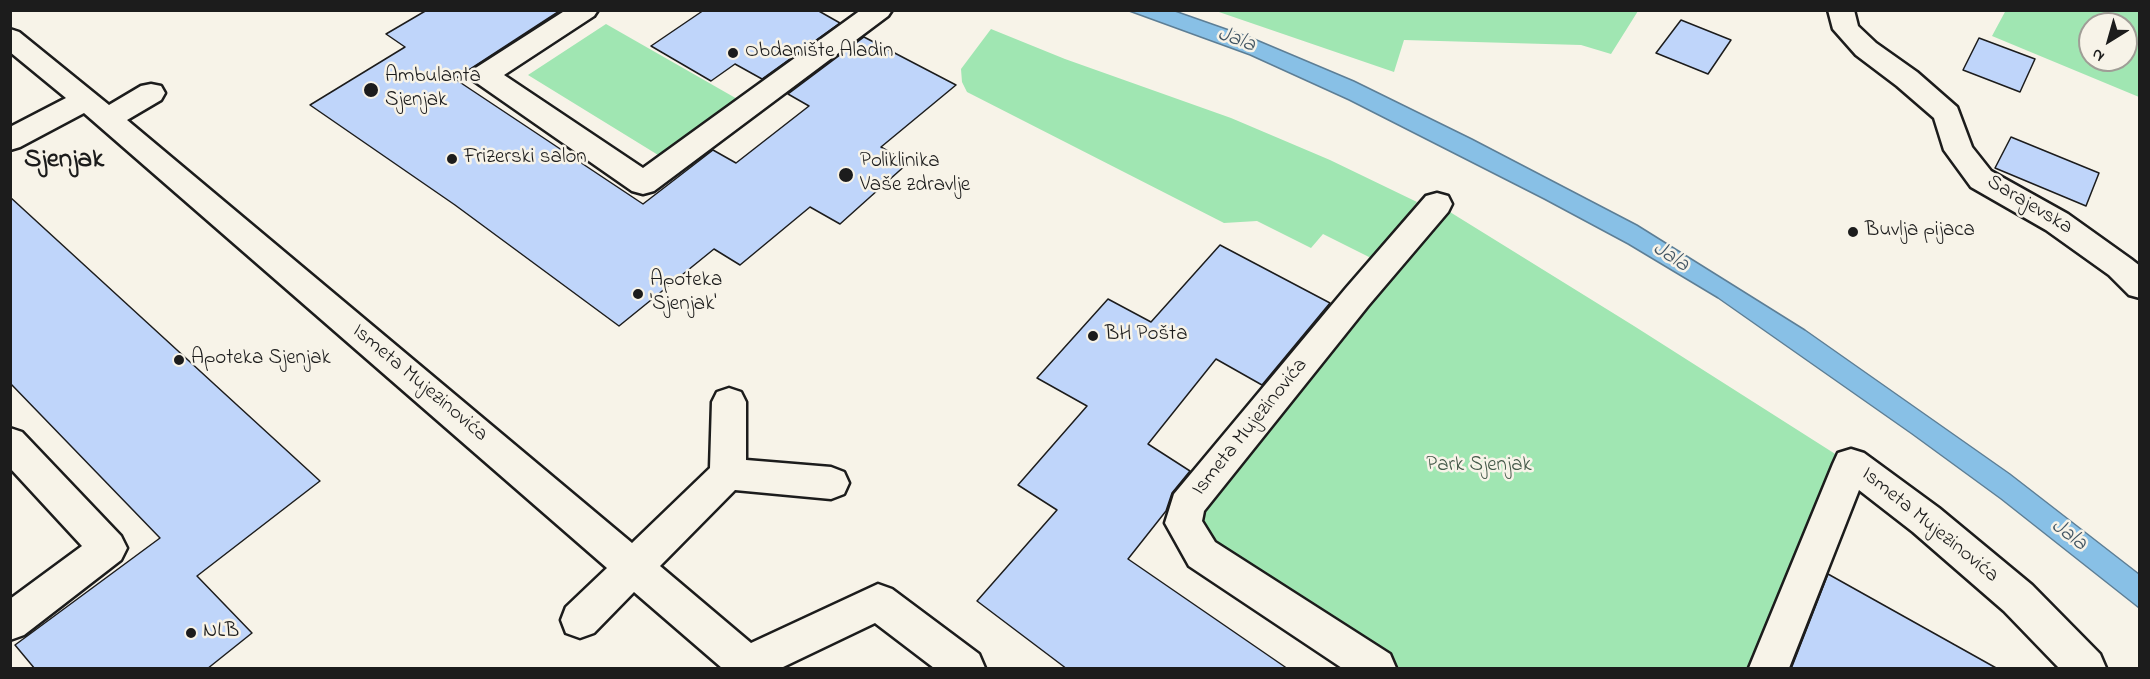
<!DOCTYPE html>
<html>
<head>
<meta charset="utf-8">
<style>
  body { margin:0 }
  #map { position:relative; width:2150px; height:679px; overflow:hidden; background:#f7f3e8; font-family:"Indie Flower",sans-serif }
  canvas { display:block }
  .frame { position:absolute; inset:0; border:12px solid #1c1c1c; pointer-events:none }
  .north { position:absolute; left:2078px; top:12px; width:60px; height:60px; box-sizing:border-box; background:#f7f3e8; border:2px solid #9f9d96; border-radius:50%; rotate:217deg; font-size:16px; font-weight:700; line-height:24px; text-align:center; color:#1c1c1c }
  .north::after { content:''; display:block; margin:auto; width:21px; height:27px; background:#1c1c1c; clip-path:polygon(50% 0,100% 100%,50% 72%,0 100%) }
</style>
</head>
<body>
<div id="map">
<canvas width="2150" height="679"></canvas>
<div class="frame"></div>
<div class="north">N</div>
</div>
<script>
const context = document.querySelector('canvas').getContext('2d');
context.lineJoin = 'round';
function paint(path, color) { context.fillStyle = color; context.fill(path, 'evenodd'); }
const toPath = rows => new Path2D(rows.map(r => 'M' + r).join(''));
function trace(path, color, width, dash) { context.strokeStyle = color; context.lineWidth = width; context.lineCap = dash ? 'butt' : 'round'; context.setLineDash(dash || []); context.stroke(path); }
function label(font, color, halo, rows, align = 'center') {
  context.font = font + ' "Indie Flower",sans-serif'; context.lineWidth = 5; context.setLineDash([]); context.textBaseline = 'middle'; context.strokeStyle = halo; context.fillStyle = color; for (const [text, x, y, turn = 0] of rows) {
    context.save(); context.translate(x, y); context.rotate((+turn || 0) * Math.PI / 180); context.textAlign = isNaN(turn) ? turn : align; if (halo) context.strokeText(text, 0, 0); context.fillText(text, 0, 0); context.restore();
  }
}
paint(toPath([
  [2006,10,2139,11,2139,97,1992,36],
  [2090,24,2126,24,2126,60,2090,60],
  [1216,11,1638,11,1611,54,1581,45,1404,40,1394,72],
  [606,24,739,100,663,158,528,75],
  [991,29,1065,59,1231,118,1330,160,1417,202,1373,259,1323,234,1311,248,1257,221,1224,223,967,92,962,82,961,69],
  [1437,204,1634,326,1851,464,1769,668,1376,668,1202,554,1187,505]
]), '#a0e6b2');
const water = toPath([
  [1129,11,1175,11,1252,38,1354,81,1472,139,1637,225,1805,330,2010,474,2139,574,2139,608,2001,499,1912,434,1718,298,1628,244,1544,199,1349,100,1250,55,1129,11]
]);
paint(water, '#88c0e6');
trace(water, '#5d7e95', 1.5);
const building = toPath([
  [427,10,561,10,455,79,643,204,713,150,736,163,809,106,788,94,864,37,956,85,881,147,908,163,840,224,810,207,740,265,714,249,619,326,455,205,310,105,405,47,386,34,427,10],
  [704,10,817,10,840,23,762,79,735,64,711,81,651,46,704,10],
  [1681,20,1731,40,1708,74,1656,53,1681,20],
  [1979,38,2035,59,2020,92,1963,70,1979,38],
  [2011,137,2099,173,2086,206,1995,168,2011,137],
  [10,197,320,481,197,576,252,633,207,669,35,669,15,645,160,538,10,383,10,197],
  [1220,245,1330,303,1262,385,1216,359,1148,444,1190,471,1172,493,1166,511,1128,559,1288,669,1067,669,977,601,1057,510,1018,485,1087,406,1037,378,1108,299,1151,322,1220,245],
  [1828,574,1998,669,1791,669,1828,574]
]);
paint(building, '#bfd5fa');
trace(building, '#1c1c1c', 1.5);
const minor = toPath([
  [566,10,598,10,594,16,504,75,643,168,861,10,892,10,888,16,654,191,643,194,632,191,474,81,470,75,474,69,566,10],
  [1828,10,1854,10,1858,26,1876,43,1917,72,1957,107,1972,147,1991,171,2068,214,2131,259,2140,266,2140,298,2129,295,2109,275,2046,230,1971,187,1944,150,1934,118,1897,86,1856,55,1833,29,1828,10],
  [10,29,19,32,109,105,141,86,151,84,161,86,165,93,161,100,127,120,632,543,710,468,712,402,717,392,729,388,741,392,746,402,746,460,831,467,844,472,849,483,844,494,831,499,735,490,660,566,751,643,878,584,892,589,979,654,985,668,934,668,875,623,781,668,722,668,634,592,594,633,580,638,566,633,561,620,566,607,607,568,84,113,20,147,10,150,10,127,66,98,10,52,10,29],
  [1437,193,1448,196,1452,204,1448,212,1368,306,1204,511,1202,521,1215,542,1390,654,1396,668,1342,668,1189,566,1165,523,1174,494,1346,288,1426,196,1437,193],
  [10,428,22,432,121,536,127,548,121,560,24,635,10,640,10,599,82,546,10,468,10,428],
  [1851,449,1864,453,1939,508,2032,585,2100,654,2106,668,2059,668,2004,611,1913,532,1859,490,1789,668,1749,668,1833,464,1838,453,1851,449]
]);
trace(minor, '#1c1c1c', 5);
paint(minor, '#f7f3e8');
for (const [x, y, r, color] of [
  [733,53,6,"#1c1c1c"],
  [371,90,8,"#1c1c1c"],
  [452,159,6,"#1c1c1c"],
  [846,175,8,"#1c1c1c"],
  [1853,232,6,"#1c1c1c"],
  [638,294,6,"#1c1c1c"],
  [1093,336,6,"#1c1c1c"],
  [179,360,6,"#1c1c1c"],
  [191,633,6,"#1c1c1c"]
]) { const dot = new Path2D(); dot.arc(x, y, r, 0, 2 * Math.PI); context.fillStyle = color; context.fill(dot); trace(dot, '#f7f3e8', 2); }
label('21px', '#1c1c1c', '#f7f3e8', [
  ["Obdanište Aladin",745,53],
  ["Ambulanta",385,78],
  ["Sjenjak",385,102],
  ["Frizerski salon",464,159],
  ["Poliklinika",860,163],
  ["Vaše zdravlje",860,187],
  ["Buvlja pijaca",1865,232],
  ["Apoteka",650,282],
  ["'Sjenjak'",650,306],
  ["BH Pošta",1105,336],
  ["Apoteka Sjenjak",191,360],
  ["NLB",203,633]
], 'left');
label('21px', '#1c1c1c', '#f7f3e8', [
  ["Sarajevska",2029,206,31],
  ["Ismeta Mujezinovića",419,384,40],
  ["Ismeta Mujezinovića",1251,428,-51],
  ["Ismeta Mujezinovića",1929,526,39]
]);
label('21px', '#445949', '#f7f3e8', [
  ["Park Sjenjak",1479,467]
]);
label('italic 22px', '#425563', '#f7f3e8', [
  ["Jala",1236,41,20],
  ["Jala",1670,258,33],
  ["Jala",2068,536,37]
]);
label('bold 27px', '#1c1c1c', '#f7f3e8', [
  ["Sjenjak",64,162]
]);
</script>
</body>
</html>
